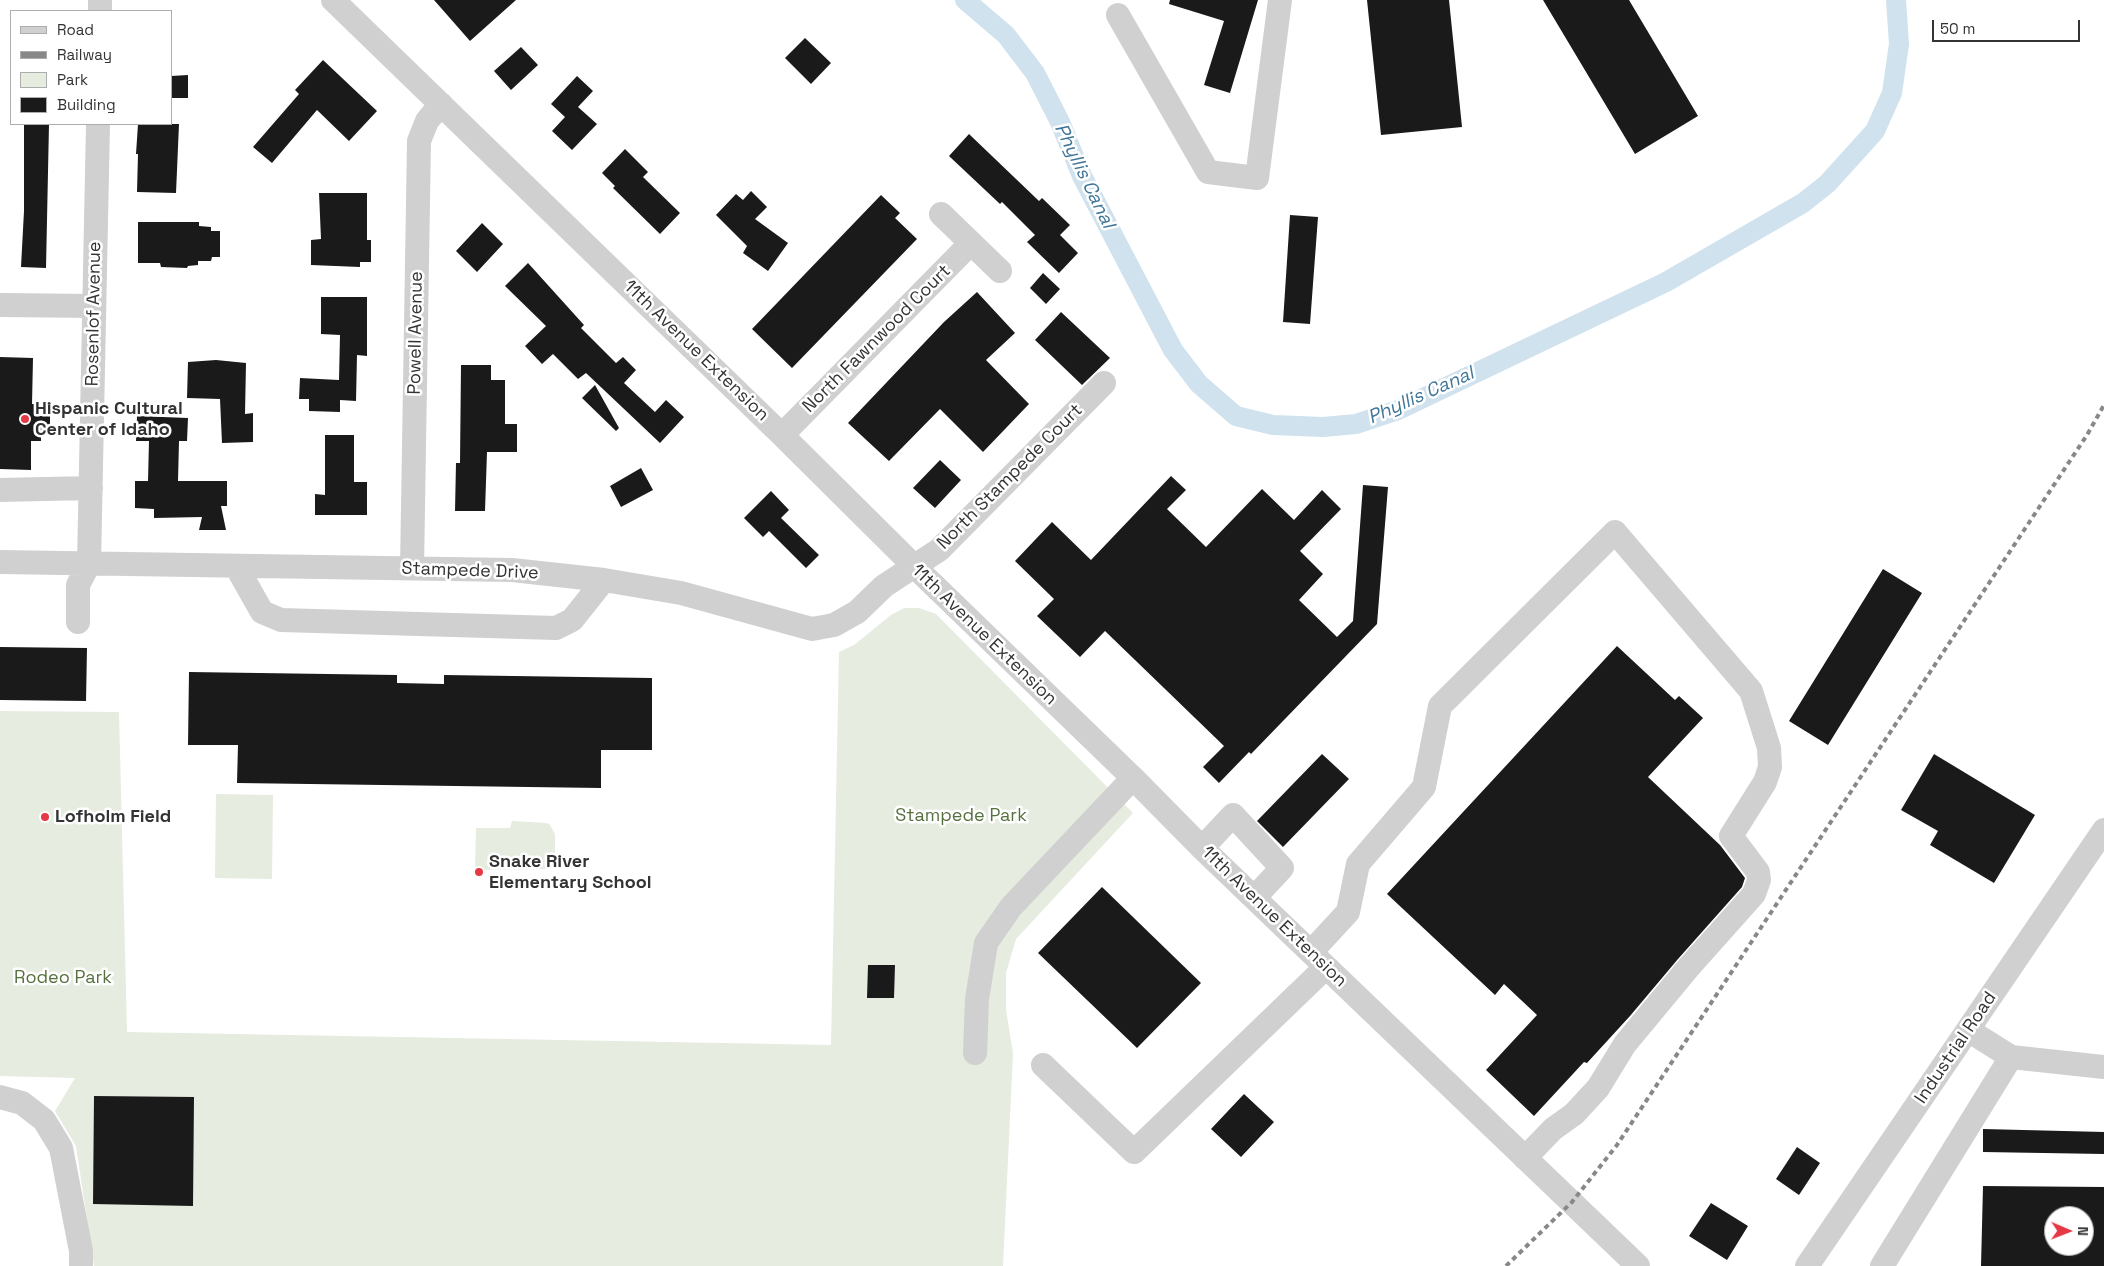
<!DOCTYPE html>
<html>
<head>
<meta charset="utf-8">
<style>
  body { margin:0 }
  #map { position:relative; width:2104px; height:1266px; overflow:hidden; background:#fff; font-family:"Space Grotesk",sans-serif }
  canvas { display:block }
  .legend { position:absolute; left:10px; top:10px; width:162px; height:115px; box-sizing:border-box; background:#fff; border:1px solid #adadad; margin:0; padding:6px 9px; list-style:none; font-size:15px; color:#333 }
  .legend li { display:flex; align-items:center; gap:10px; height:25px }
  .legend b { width:25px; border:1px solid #adadad }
  .north { position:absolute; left:2044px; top:1206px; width:50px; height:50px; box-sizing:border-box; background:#fff; border:1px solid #adadad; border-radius:50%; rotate:91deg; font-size:14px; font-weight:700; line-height:20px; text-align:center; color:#333 }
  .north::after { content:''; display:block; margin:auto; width:18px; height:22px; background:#e63946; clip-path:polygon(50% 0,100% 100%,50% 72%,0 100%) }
  .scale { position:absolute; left:1932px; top:20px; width:148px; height:22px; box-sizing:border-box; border:2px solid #333; border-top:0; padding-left:6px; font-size:15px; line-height:18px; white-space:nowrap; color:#333; -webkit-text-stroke:4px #fff; paint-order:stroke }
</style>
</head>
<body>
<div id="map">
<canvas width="2104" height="1266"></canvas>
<ul class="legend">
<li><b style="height:6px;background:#d0d0d0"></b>Road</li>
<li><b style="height:6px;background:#888"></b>Railway</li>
<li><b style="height:14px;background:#e6ecdf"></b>Park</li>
<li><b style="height:14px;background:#1a1a1a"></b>Building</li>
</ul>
<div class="north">N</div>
<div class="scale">50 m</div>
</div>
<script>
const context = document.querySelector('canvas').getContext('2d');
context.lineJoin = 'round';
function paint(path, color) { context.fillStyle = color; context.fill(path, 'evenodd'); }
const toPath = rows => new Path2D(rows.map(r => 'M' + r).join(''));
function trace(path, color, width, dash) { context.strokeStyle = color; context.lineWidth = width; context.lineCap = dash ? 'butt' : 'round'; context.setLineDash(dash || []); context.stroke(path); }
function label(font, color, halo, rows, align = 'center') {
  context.font = font + ' "Space Grotesk",sans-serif'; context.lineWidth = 5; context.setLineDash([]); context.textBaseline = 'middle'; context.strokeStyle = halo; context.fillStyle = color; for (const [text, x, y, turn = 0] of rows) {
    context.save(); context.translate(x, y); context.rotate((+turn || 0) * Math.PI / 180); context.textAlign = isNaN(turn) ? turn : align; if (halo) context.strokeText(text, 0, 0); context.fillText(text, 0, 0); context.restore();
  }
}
paint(toPath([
  [904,608,919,608,936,614,1133,813,1016,939,1006,973,1006,1010,1013,1053,1003,1266,94,1266,76,1146,55,1111,75,1078,0,1076,0,711,119,712,127,1032,831,1045,839,652,854,645,891,615],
  [216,794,273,795,272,879,215,878],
  [512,821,547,823,550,825,555,834,555,869,475,870,476,828,510,828]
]), '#e6ecdf');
trace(toPath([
  [965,0,1006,35,1035,73,1060,122,1082,176,1173,350,1199,384,1236,416,1273,425,1323,427,1356,424,1398,410,1666,282,1803,203,1827,184,1875,131,1892,93,1899,44,1896,0]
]), '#cfe2ee', 20);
paint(toPath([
  [434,0,516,0,470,41],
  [1170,0,1258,0,1230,93,1204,85,1224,21,1169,4],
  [1367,0,1449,0,1462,127,1381,135],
  [1543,0,1629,0,1698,116,1635,154],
  [805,38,831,63,811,84,785,58],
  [521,47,538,65,511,90,494,71],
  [323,60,377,111,349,141,317,110,272,163,253,147,299,94,295,90],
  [188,75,188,98,171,98,171,76],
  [577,76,593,91,578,107,597,124,572,150,552,131,565,117,551,104],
  [24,124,49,124,46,268,21,267,24,211],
  [138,124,179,124,176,193,137,192,138,154,136,154],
  [969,134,1039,201,1042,198,1070,225,1060,235,1078,253,1059,273,1027,242,1035,235,1002,202,1000,204,949,156],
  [625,149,648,172,643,177,680,213,660,234,613,188,615,186,602,173],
  [751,191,767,207,755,219,788,243,768,271,743,253,747,246,716,215,736,194,743,200],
  [319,193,367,193,367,240,371,240,371,262,360,262,360,267,311,265,311,240,321,239],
  [881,195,900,213,895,218,917,239,792,368,752,329],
  [1290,215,1318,217,1310,324,1283,322],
  [138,222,199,222,199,226,211,227,211,231,220,231,220,257,212,257,211,261,198,261,198,265,188,266,187,268,161,267,160,263,138,263],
  [482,223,503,244,477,272,456,251],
  [528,263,584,325,581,328,616,363,623,357,636,370,624,383,655,412,666,400,684,417,660,443,586,373,578,379,553,354,542,364,525,346,546,326,505,286],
  [1043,273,1060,289,1046,304,1030,288],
  [977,292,1015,333,986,360,1029,404,983,452,940,409,889,461,848,423,944,322],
  [321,297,367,297,367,356,357,355,356,401,340,400,340,412,309,411,309,399,299,399,300,378,339,380,340,335,321,334],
  [1061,312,1110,358,1082,385,1035,340],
  [0,357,33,358,32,404,50,404,50,433,41,433,41,441,31,441,31,470,0,469],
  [216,360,246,363,245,414,253,413,253,442,222,443,220,399,187,398,188,362],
  [461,365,491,365,491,380,505,380,505,424,517,424,517,452,487,452,485,511,455,511,456,463,460,463],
  [595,385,619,428,616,431,582,398],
  [137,416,188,418,187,441,179,441,178,481,227,481,227,506,221,506,226,530,199,530,202,517,154,518,154,509,135,508,135,481,148,481,149,441,136,441],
  [325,435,354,435,354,482,367,482,367,515,315,515,315,494,325,495],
  [940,460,961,480,935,508,913,488],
  [641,468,653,490,621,507,610,486],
  [1171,476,1186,490,1167,509,1206,547,1262,489,1294,520,1322,490,1341,509,1300,551,1323,574,1299,600,1337,637,1353,621,1363,485,1388,487,1377,624,1251,754,1249,752,1219,783,1203,767,1224,746,1105,631,1080,657,1037,616,1054,599,1015,561,1052,522,1091,560],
  [771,491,789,510,781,518,819,555,806,568,769,531,763,537,744,518],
  [1883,569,1922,593,1828,745,1789,721],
  [1617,646,1675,700,1679,696,1703,718,1648,777,1720,845,1745,878,1742,887,1678,959,1630,1016,1587,1063,1584,1062,1534,1116,1486,1070,1537,1015,1504,984,1495,995,1387,894],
  [0,647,87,648,86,701,0,700],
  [189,672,397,675,397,683,444,684,444,675,652,678,652,750,601,750,601,788,237,783,238,745,188,745],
  [1322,754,1349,779,1283,847,1257,821],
  [1934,754,2035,815,1994,883,1930,845,1938,831,1901,810],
  [1102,887,1201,983,1137,1048,1038,953],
  [868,965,895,965,894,998,867,998],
  [1244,1094,1274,1122,1241,1157,1211,1129],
  [94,1096,194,1097,193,1206,93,1204],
  [1983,1129,2104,1132,2104,1154,1983,1152],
  [1797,1147,1820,1163,1799,1195,1776,1179],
  [1983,1186,2104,1187,2104,1266,1981,1266],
  [2054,1216,2084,1216,2084,1246,2054,1246],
  [1711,1203,1748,1226,1727,1260,1689,1236]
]), '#1a1a1a');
trace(toPath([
  [333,0,782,435,914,566,1133,778,1202,848,1638,1266],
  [100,11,100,0],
  [1118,15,1208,172,1257,178,1280,0],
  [941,214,1000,271],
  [0,305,94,306],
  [782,435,971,243],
  [0,490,91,488],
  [0,562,512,570,604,580,681,593,812,629,834,625,857,612,884,586,939,550,1104,383],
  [236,566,262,612,281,620,556,628,572,620,604,580],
  [412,568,419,141,427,121,441,104],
  [78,622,78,585,89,564,98,124],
  [1202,848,1233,815,1282,868,1254,898],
  [1311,952,1348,912,1358,864,1424,787,1440,706,1615,532,1751,691,1769,748,1770,767,1765,782,1731,836,1758,872,1759,880,1754,894,1688,968,1625,1044,1598,1088,1574,1114,1553,1129,1525,1158],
  [1968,1030,2011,1057,2104,1067],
  [975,1053,977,999,986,943,1011,907,1133,778],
  [1043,1065,1134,1152,1326,967],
  [0,1097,22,1103,44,1120,61,1148,81,1251,81,1266],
  [1807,1266,2104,830],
  [1882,1266,2011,1057]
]), '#d0d0d0', 24);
trace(toPath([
  [1506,1266,1572,1202,1617,1145,2087,435,2104,405]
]), '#888', 4, [5, 4]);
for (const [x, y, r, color] of [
  [25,419,5,"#e63946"],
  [45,817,5,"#e63946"],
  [479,872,5,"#e63946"]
]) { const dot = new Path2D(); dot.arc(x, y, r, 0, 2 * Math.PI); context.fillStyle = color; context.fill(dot); trace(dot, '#fff', 2); }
label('18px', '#333', '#fff', [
  ["Rosenlof Avenue",94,314,-89],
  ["Powell Avenue",416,333,-89],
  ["North Fawnwood Court",877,339,-45],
  ["11th Avenue Extension",696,351,44],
  ["North Stampede Court",1010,477,-45],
  ["Stampede Drive",470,571,2],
  ["11th Avenue Extension",984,635,44],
  ["11th Avenue Extension",1274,917,44],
  ["Industrial Road",1956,1048,-56]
]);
label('bold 18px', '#333', '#fff', [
  ["Hispanic Cultural",35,409],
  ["Center of Idaho",35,430],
  ["Lofholm Field",55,817],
  ["Snake River",489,862],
  ["Elementary School",489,883]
], 'left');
label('18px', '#56703f', '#fff', [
  ["Stampede Park",961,816],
  ["Rodeo Park",63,978]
]);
label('italic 19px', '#3f7597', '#fff', [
  ["Phyllis Canal",1084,176,64],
  ["Phyllis Canal",1421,396,-24]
]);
</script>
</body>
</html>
